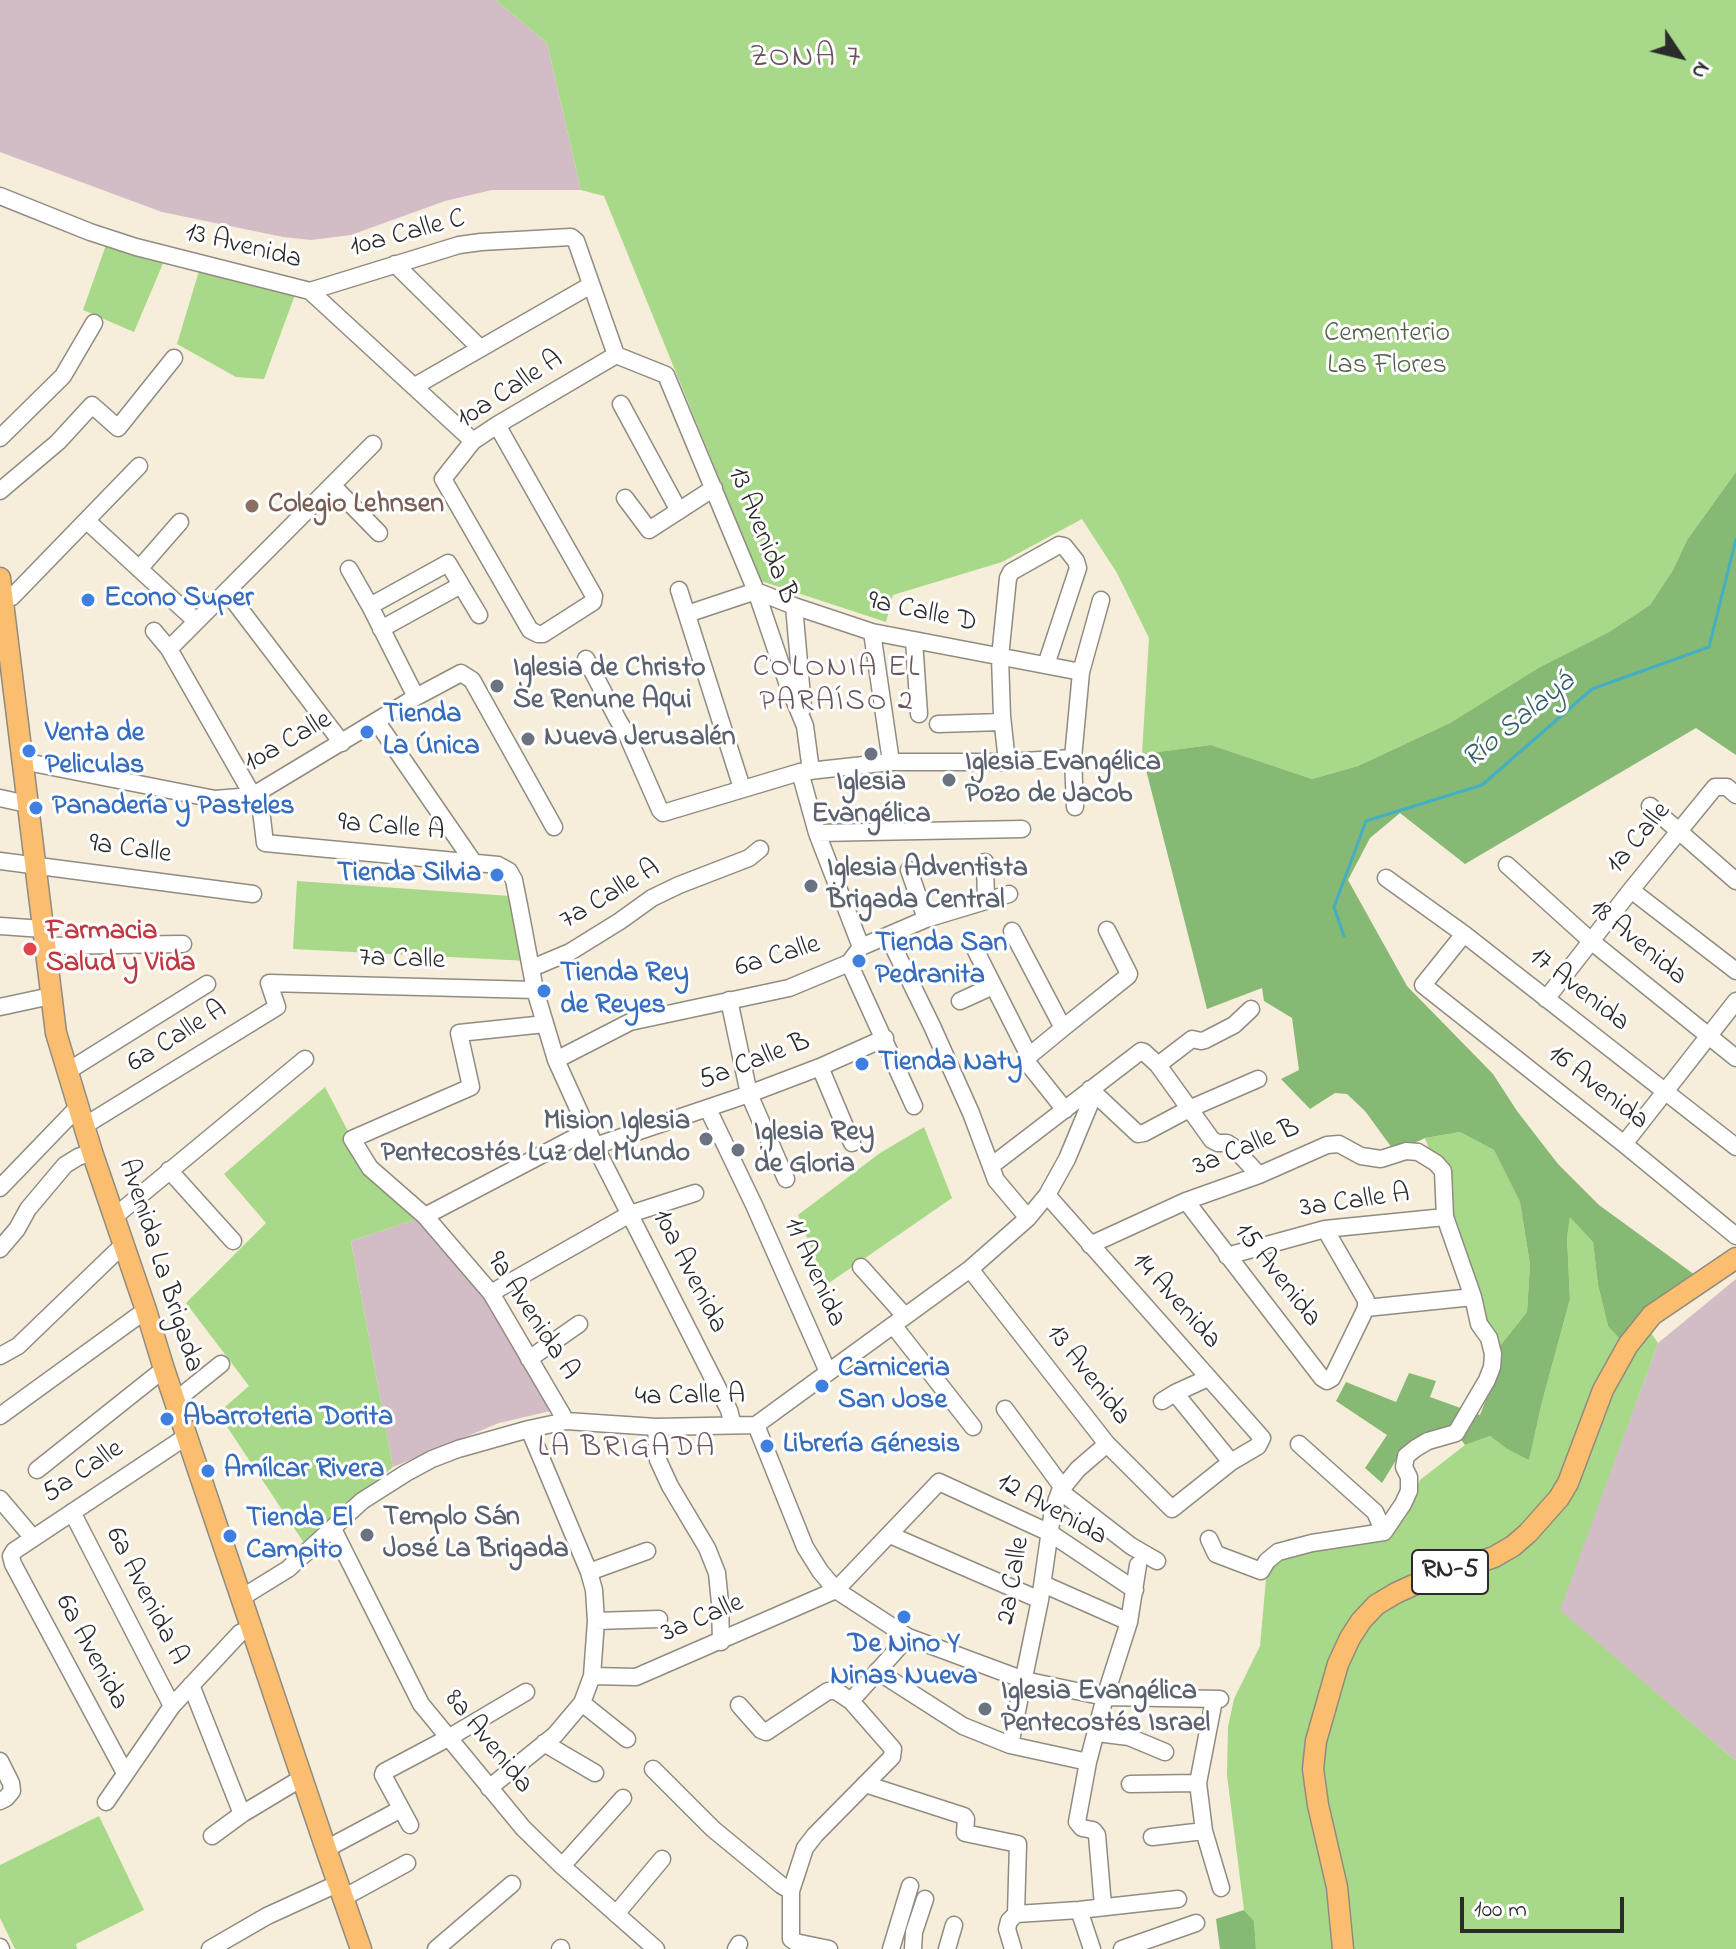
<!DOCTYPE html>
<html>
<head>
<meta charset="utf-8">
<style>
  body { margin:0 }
  #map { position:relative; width:1736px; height:1949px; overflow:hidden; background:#f6edda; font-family:"Indie Flower",sans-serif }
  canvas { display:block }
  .north { position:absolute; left:1640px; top:16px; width:80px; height:80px; -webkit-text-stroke:6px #fff; paint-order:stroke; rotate:125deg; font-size:22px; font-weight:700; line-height:32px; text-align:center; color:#2b2b2b }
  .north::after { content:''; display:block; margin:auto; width:28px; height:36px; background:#2b2b2b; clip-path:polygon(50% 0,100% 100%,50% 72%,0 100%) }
  .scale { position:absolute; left:1460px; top:1897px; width:164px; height:36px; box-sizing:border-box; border:4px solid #2b2b2b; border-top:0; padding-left:10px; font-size:24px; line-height:28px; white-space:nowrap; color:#2b2b2b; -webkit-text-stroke:6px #fff; paint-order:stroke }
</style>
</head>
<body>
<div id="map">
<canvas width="1736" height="1949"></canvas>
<div class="north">N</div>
<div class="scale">100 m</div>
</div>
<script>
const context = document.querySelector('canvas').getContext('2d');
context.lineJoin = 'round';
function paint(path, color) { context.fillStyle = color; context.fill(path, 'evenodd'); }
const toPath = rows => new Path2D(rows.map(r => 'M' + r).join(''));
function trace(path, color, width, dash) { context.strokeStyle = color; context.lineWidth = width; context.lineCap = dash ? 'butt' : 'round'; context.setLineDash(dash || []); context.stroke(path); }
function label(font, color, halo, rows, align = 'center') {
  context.font = font + ' "Indie Flower",sans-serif'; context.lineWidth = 6; context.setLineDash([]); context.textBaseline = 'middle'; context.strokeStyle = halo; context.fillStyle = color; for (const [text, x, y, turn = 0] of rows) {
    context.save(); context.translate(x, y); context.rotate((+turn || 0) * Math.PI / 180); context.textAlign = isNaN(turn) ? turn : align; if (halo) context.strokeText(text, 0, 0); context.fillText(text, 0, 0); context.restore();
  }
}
paint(toPath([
  [0,0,496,0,547,43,581,190,492,190,445,201,351,235,311,240,283,237,162,212,0,152],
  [425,1216,491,1293,559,1409,499,1423,393,1467,351,1241],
  [1736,1279,1736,1761,1559,1610,1658,1343]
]), '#d2bdc7');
paint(toPath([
  [496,0,1736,0,1736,472,1687,540,1673,570,1650,605,1609,632,1540,667,1450,723,1358,766,1312,779,1211,745,1142,754,1149,638,1117,573,1082,519,1002,562,893,595,886,622,761,581,604,196,581,190,547,43],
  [106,245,164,261,134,332,83,310],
  [199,271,296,292,264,379,236,377,177,344],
  [297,881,510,896,528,961,293,949],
  [325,1087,352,1139,425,1216,351,1241,393,1467,304,1543,218,1413,249,1386,186,1303,266,1223,224,1174],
  [924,1127,952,1198,826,1285,798,1215,880,1153],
  [1460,1132,1494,1150,1520,1202,1530,1264,1527,1312,1496,1351,1485,1323,1451,1210,1425,1138],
  [1570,1216,1593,1242,1598,1285,1608,1326,1642,1319,1658,1343,1560,1610,1736,1761,1736,1949,1256,1949,1254,1921,1244,1910,1227,1775,1228,1727,1234,1699,1260,1646,1266,1579,1275,1552,1288,1539,1380,1530,1413,1497,1420,1480,1465,1445,1490,1436,1507,1449,1529,1459,1542,1402,1570,1299,1567,1236],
  [99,1816,144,1910,76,1944,77,1949,15,1949,0,1918,0,1865]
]), '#a7d988');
paint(toPath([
  [1736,472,1736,755,1696,728,1465,864,1400,813,1370,838,1348,880,1407,986,1493,1074,1517,1111,1558,1164,1599,1205,1695,1275,1623,1342,1608,1326,1598,1285,1593,1242,1570,1217,1567,1237,1570,1299,1542,1402,1529,1460,1507,1449,1490,1436,1465,1445,1459,1437,1398,1457,1382,1483,1365,1468,1387,1435,1336,1401,1346,1382,1396,1402,1409,1373,1436,1381,1430,1397,1480,1415,1494,1379,1496,1351,1527,1312,1530,1264,1520,1202,1494,1150,1460,1132,1425,1138,1395,1152,1365,1111,1347,1094,1335,1093,1310,1109,1281,1079,1299,1070,1292,1018,1264,1001,1262,988,1207,1009,1142,754,1211,745,1312,779,1358,766,1450,723,1540,667,1609,632,1650,605,1673,570,1687,540],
  [1244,1910,1254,1921,1256,1949,1220,1949,1216,1919]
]), '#85b974');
trace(toPath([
  [1344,936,1334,907,1366,821,1482,785,1592,689,1709,647,1736,539]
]), '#44aec3', 3);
const minor = toPath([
  [0,196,90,232,136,247,310,291,473,441],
  [395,264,480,348],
  [310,291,459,245,481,242,571,237,576,241,616,355],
  [616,355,666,375,756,591,788,685,805,726,811,771],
  [415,386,591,285],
  [621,404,679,511],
  [497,425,594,596,593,602,543,634,538,634,530,630,443,479,473,441,497,425,616,355],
  [0,438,63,376,94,323],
  [333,486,379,533],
  [0,491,58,442,92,405,118,428,174,358],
  [625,498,649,530,714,488],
  [87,521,196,621],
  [139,569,180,522],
  [349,569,370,606,416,697],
  [679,590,742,788],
  [227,592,342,743],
  [3,601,12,597,139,466],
  [370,606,448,563,479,615],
  [794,606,803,708],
  [687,614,756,591,794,606,872,632,1081,672],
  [381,629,461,585],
  [154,631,169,649,261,810,265,843,498,865,509,871,514,880,519,905,535,990,556,1060,595,1146,729,1410,733,1425],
  [872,632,891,762],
  [914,640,919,714],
  [169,649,373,444],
  [586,659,618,720,627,735,660,810,663,813,800,772,891,762,1007,762,1073,758],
  [377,722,474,863],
  [938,724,1002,722],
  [22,761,215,799,252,796,416,697,461,673,472,680,554,827],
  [1007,762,1002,716,1000,657,1008,578,1011,572,1059,545,1064,546,1076,561,1078,568,1046,665],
  [800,772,817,833,861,947],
  [0,798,27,804],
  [1650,806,1736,881],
  [1075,807,1073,758,1081,672,1101,600],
  [817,833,1022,829],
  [0,861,253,894],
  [985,862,986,901],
  [1507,865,1591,941,1736,1058],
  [909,870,926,919],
  [1386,878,1464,934,1736,1147],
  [1631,890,1736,971],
  [0,926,43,929],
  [1012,931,1063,1028],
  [1464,934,1423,985,1624,1144,1736,1236],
  [888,936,932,1026,971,1113,996,1180,1028,1218],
  [45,946,183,944],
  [976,951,1029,1056],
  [849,963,914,1106],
  [532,968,570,952,620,921,652,898,679,885,749,858,760,849],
  [1546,999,1631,890,1715,787,1727,787,1736,795],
  [729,1000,749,1094,786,1179],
  [960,1001,993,986],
  [0,1007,51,996],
  [545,1024,459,1033,471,1087,352,1139,370,1168,425,1216,491,1293,566,1421],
  [556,1060,630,1022,789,988,849,963,861,947,926,919,1009,894],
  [1158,1065,1192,1039,1201,1041,1205,1040,1234,1025,1251,1009],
  [820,1067,852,1143],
  [68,1071,207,984],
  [1090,1089,1138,1134,1144,1133,1189,1109,1258,1079],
  [708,1109,754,1205,828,1372],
  [1065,1110,1026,1061,1029,1056,1063,1028,1128,976,1129,974,1107,930],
  [84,1126,277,1007,269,983,535,990],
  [1624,1144,1736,1001],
  [595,1146,749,1094,820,1067,885,1038],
  [991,1166,1141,1051,1144,1052,1158,1065,1212,1140,1218,1143,1227,1143,1233,1147,1259,1175],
  [169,1170,233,1241],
  [0,1188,79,1106],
  [1186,1201,1322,1378,1327,1381,1332,1378,1366,1308,1473,1297],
  [425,1216,589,1130],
  [114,1217,305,1059],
  [1325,1229,1366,1300,1366,1308],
  [1090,1245,1186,1201,1259,1175,1327,1145,1339,1144,1361,1156,1381,1159,1406,1151,1418,1152,1436,1163,1443,1171,1445,1217,1473,1297,1479,1324,1489,1338,1493,1354,1492,1367,1487,1380,1456,1433,1428,1441,1416,1448,1406,1456,1404,1467,1409,1477,1409,1491,1403,1504,1384,1532,1312,1543,1278,1552,1267,1561,1261,1571,1216,1554,1209,1539],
  [0,1249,17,1229,28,1209,65,1165,78,1157,92,1152],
  [1227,1256,1325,1229,1445,1217],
  [861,1267,905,1316],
  [970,1269,1107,1444,1172,1509,1231,1462,1258,1446,1262,1438,1047,1195],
  [491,1293,630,1214,695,1193],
  [893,1325,973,1427],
  [0,1356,18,1346,123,1245],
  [529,1359,579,1324],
  [1175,1393,1231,1462],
  [175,1401,221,1364],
  [1162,1401,1175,1393,1208,1378],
  [1005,1409,1063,1488],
  [0,1416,146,1310],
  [756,1425,805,1547,820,1571,836,1590,908,1637,1024,1680,1105,1697,1220,1699],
  [656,1427,658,1460,670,1486,707,1548,717,1573,720,1603,721,1642],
  [1299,1444,1375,1512,1384,1532],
  [37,1470,164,1369],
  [1060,1491,1131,1546,1157,1561],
  [0,1499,33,1538],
  [72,1512,172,1706],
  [333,1529,421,1704,523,1828,562,1866,656,1949],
  [890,1535,1040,1600],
  [589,1572,647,1551],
  [1043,1584,1129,1622],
  [241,1598,288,1569,362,1501,406,1473,432,1459,458,1449,529,1429,566,1421,656,1427,756,1425,970,1269,1028,1218,1047,1195,1067,1159,1094,1094],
  [596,1621,659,1619],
  [877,1671,963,1726,1010,1745,1088,1762],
  [592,1676,636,1677,836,1590,939,1482,1050,1533,1135,1590],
  [191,1685,242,1814],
  [1214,1700,1198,1783,1204,1831,1221,1888],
  [851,1701,908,1637],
  [582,1703,627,1739],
  [739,1705,761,1730,766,1732,828,1691,836,1691,851,1701,893,1749,892,1757,815,1835,805,1848,791,1891,791,1939,795,1942,829,1949],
  [1097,1733,1129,1737,1165,1752],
  [544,1743,595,1773],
  [1010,1745,1040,1600,1052,1516,1057,1499,1060,1491,1078,1469,1107,1444],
  [0,1761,11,1783,12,1791,6,1798,0,1801],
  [653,1769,713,1829,781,1885,791,1891],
  [125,1773,13,1564,11,1556,14,1551,187,1436],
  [865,1784,964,1816,966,1819,965,1833,1018,1844,1016,1914,1009,1921,1007,1929,1013,1949],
  [1130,1784,1198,1783],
  [489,1788,555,1735,582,1703,592,1676,596,1621,594,1590,589,1572,529,1429],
  [106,1802,172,1706,240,1633,251,1628],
  [410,1825,383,1775,384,1772,450,1737,526,1692],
  [212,1836,242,1814,302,1778],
  [1152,1837,1204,1831],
  [326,1849,401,1809],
  [562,1866,623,1798],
  [343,1898,407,1863],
  [1103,1906,1097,1835,1093,1830,1082,1828,1077,1822,1088,1762,1105,1697,1129,1622,1138,1565],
  [1079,1910,1092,1949],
  [616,1914,662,1859],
  [1016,1914,1079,1910,1178,1899],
  [0,1947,1,1949],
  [210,1949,267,1916,337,1884],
  [436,1949,512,1884],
  [560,1949,561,1948],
  [736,1949,739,1944],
  [891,1949,910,1886],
  [913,1949,914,1932,925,1899],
  [947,1949,954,1925],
  [1122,1949,1196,1923]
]);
const major = toPath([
  [0,578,56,1033,92,1152,146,1310,164,1369,326,1849,361,1949],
  [1343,1949,1337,1887,1318,1805,1313,1769,1316,1741,1338,1664,1350,1638,1361,1621,1376,1605,1396,1593,1418,1583,1494,1557,1513,1546,1528,1533,1559,1498,1568,1483,1603,1390,1628,1345,1652,1315,1736,1258]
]);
trace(minor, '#908c82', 19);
trace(major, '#908c82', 23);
trace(minor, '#fff', 16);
trace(major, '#fbbd6e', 20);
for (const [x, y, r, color] of [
  [252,506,8,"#8d6e63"],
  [88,600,8,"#3f7fe0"],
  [497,686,8,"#6b7280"],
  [367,732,8,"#3f7fe0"],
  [528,739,8,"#6b7280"],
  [29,751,8,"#3f7fe0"],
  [871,754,8,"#6b7280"],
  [949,780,8,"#6b7280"],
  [36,808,8,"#3f7fe0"],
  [497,875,8,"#3f7fe0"],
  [811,886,8,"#6b7280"],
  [30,949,8,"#e0444e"],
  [859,961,8,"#3f7fe0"],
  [544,991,8,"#3f7fe0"],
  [862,1064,8,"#3f7fe0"],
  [706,1139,8,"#6b7280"],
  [738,1150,8,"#6b7280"],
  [822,1386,8,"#3f7fe0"],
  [167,1419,8,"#3f7fe0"],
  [767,1446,8,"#3f7fe0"],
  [208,1471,8,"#3f7fe0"],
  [367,1535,8,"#6b7280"],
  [230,1536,8,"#3f7fe0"],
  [904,1617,8,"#3f7fe0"],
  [985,1709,8,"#6b7280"]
]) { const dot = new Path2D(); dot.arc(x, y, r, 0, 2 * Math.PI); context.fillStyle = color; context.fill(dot); trace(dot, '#fff', 3); }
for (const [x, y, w] of [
  [1450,1572,76]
]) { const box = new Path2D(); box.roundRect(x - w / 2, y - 22, w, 44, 6); context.fillStyle = '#fff'; context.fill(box); trace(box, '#2b2b2b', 2); }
label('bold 26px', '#2b2b2b', null, [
  ["RN-5",1450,1572]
]);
label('28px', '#2b2b2b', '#fff', [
  ["10a Calle C",408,235,-15],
  ["13 Avenida",243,248,14],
  ["10a Calle A",511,391,-33],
  ["13 Avenida B",761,536,68],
  ["9a Calle D",922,614,12],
  ["10a Calle",289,743,-30],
  ["9a Calle A",391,829,5],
  ["1a Calle",1640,839,-50],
  ["9a Calle",130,851,8],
  ["7a Calle A",611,896,-31],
  ["18 Avenida",1637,944,40],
  ["6a Calle",778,958,-17],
  ["7a Calle",402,961,2],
  ["17 Avenida",1578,991,38],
  ["6a Calle A",178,1038,-32],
  ["5a Calle B",755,1063,-21],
  ["16 Avenida",1597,1089,38],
  ["3a Calle B",1247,1149,-22],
  ["3a Calle A",1355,1203,-8],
  ["Avenida La Brigada",159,1266,72],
  ["10a Avenida",688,1272,63],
  ["11 Avenida",813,1273,66],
  ["15 Avenida",1276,1276,52],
  ["14 Avenida",1175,1302,48],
  ["9a Avenida A",531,1317,57],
  ["13 Avenida",1087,1376,52],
  ["4a Calle A",690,1398,-1],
  ["5a Calle",84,1473,-34],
  ["12 Avenida",1051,1511,29],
  ["2a Calle",1015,1581,-80],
  ["6a Avenida A",145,1597,63],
  ["3a Calle",703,1620,-23],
  ["6a Avenida",90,1653,62],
  ["8a Avenida",487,1743,51]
]);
label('28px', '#505f47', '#fff', [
  ["Cementerio",1387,335],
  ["Las Flores",1387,367]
]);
label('bold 28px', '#785e54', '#fff', [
  ["Colegio Lehnsen",268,506]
], 'left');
label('bold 28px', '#366cbe', '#fff', [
  ["Econo Super",104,600],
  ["Tienda",383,716],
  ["La Única",383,748],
  ["Venta de",45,735],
  ["Peliculas",45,767],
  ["Panadería y Pasteles",52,808],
  ["Tienda Silvia",481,875,"right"],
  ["Tienda San",875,945],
  ["Pedranita",875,977],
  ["Tienda Rey",560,975],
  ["de Reyes",560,1007],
  ["Tienda Naty",878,1064],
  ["Carniceria",838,1370],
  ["San Jose",838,1402],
  ["Abarroteria Dorita",183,1419],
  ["Librería Génesis",783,1446],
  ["Amílcar Rivera",224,1471],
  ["Tienda El",246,1520],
  ["Campito",246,1552],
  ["De Nino Y",904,1646,"center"],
  ["Ninas Nueva",904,1678,"center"]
], 'left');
label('bold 28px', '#5b616d', '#fff', [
  ["Iglesia de Christo",513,670],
  ["Se Renune Aqui",513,702],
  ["Nueva Jerusalén",544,739],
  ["Iglesia Evangélica",965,764],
  ["Pozo de Jacob",965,796],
  ["Iglesia",871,784,"center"],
  ["Evangélica",871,816,"center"],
  ["Iglesia Adventista",827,870],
  ["Brigada Central",827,902],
  ["Mision Iglesia",690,1123,"right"],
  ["Pentecostés Luz del Mundo",690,1155,"right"],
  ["Iglesia Rey",754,1134],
  ["de Gloria",754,1166],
  ["Templo Sán",383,1519],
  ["José La Brigada",383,1551],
  ["Iglesia Evangélica",1001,1693],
  ["Pentecostés Israel",1001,1725]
], 'left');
label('bold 28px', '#be3a42', '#fff', [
  ["Farmacia",46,933],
  ["Salud y Vida",46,965]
], 'left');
context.letterSpacing = '2px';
label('30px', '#6a555e', '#fff', [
  ["COLONIA EL",837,670],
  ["PARAÍSO 2",837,704],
  ["LA BRIGADA",627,1450]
]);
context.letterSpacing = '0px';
label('italic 30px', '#355f68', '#fff', [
  ["Río Salayá",1520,722,-39]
]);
context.letterSpacing = '2px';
label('32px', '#6a555e', '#fff', [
  ["ZONA 7",806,60]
]);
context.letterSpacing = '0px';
</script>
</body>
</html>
